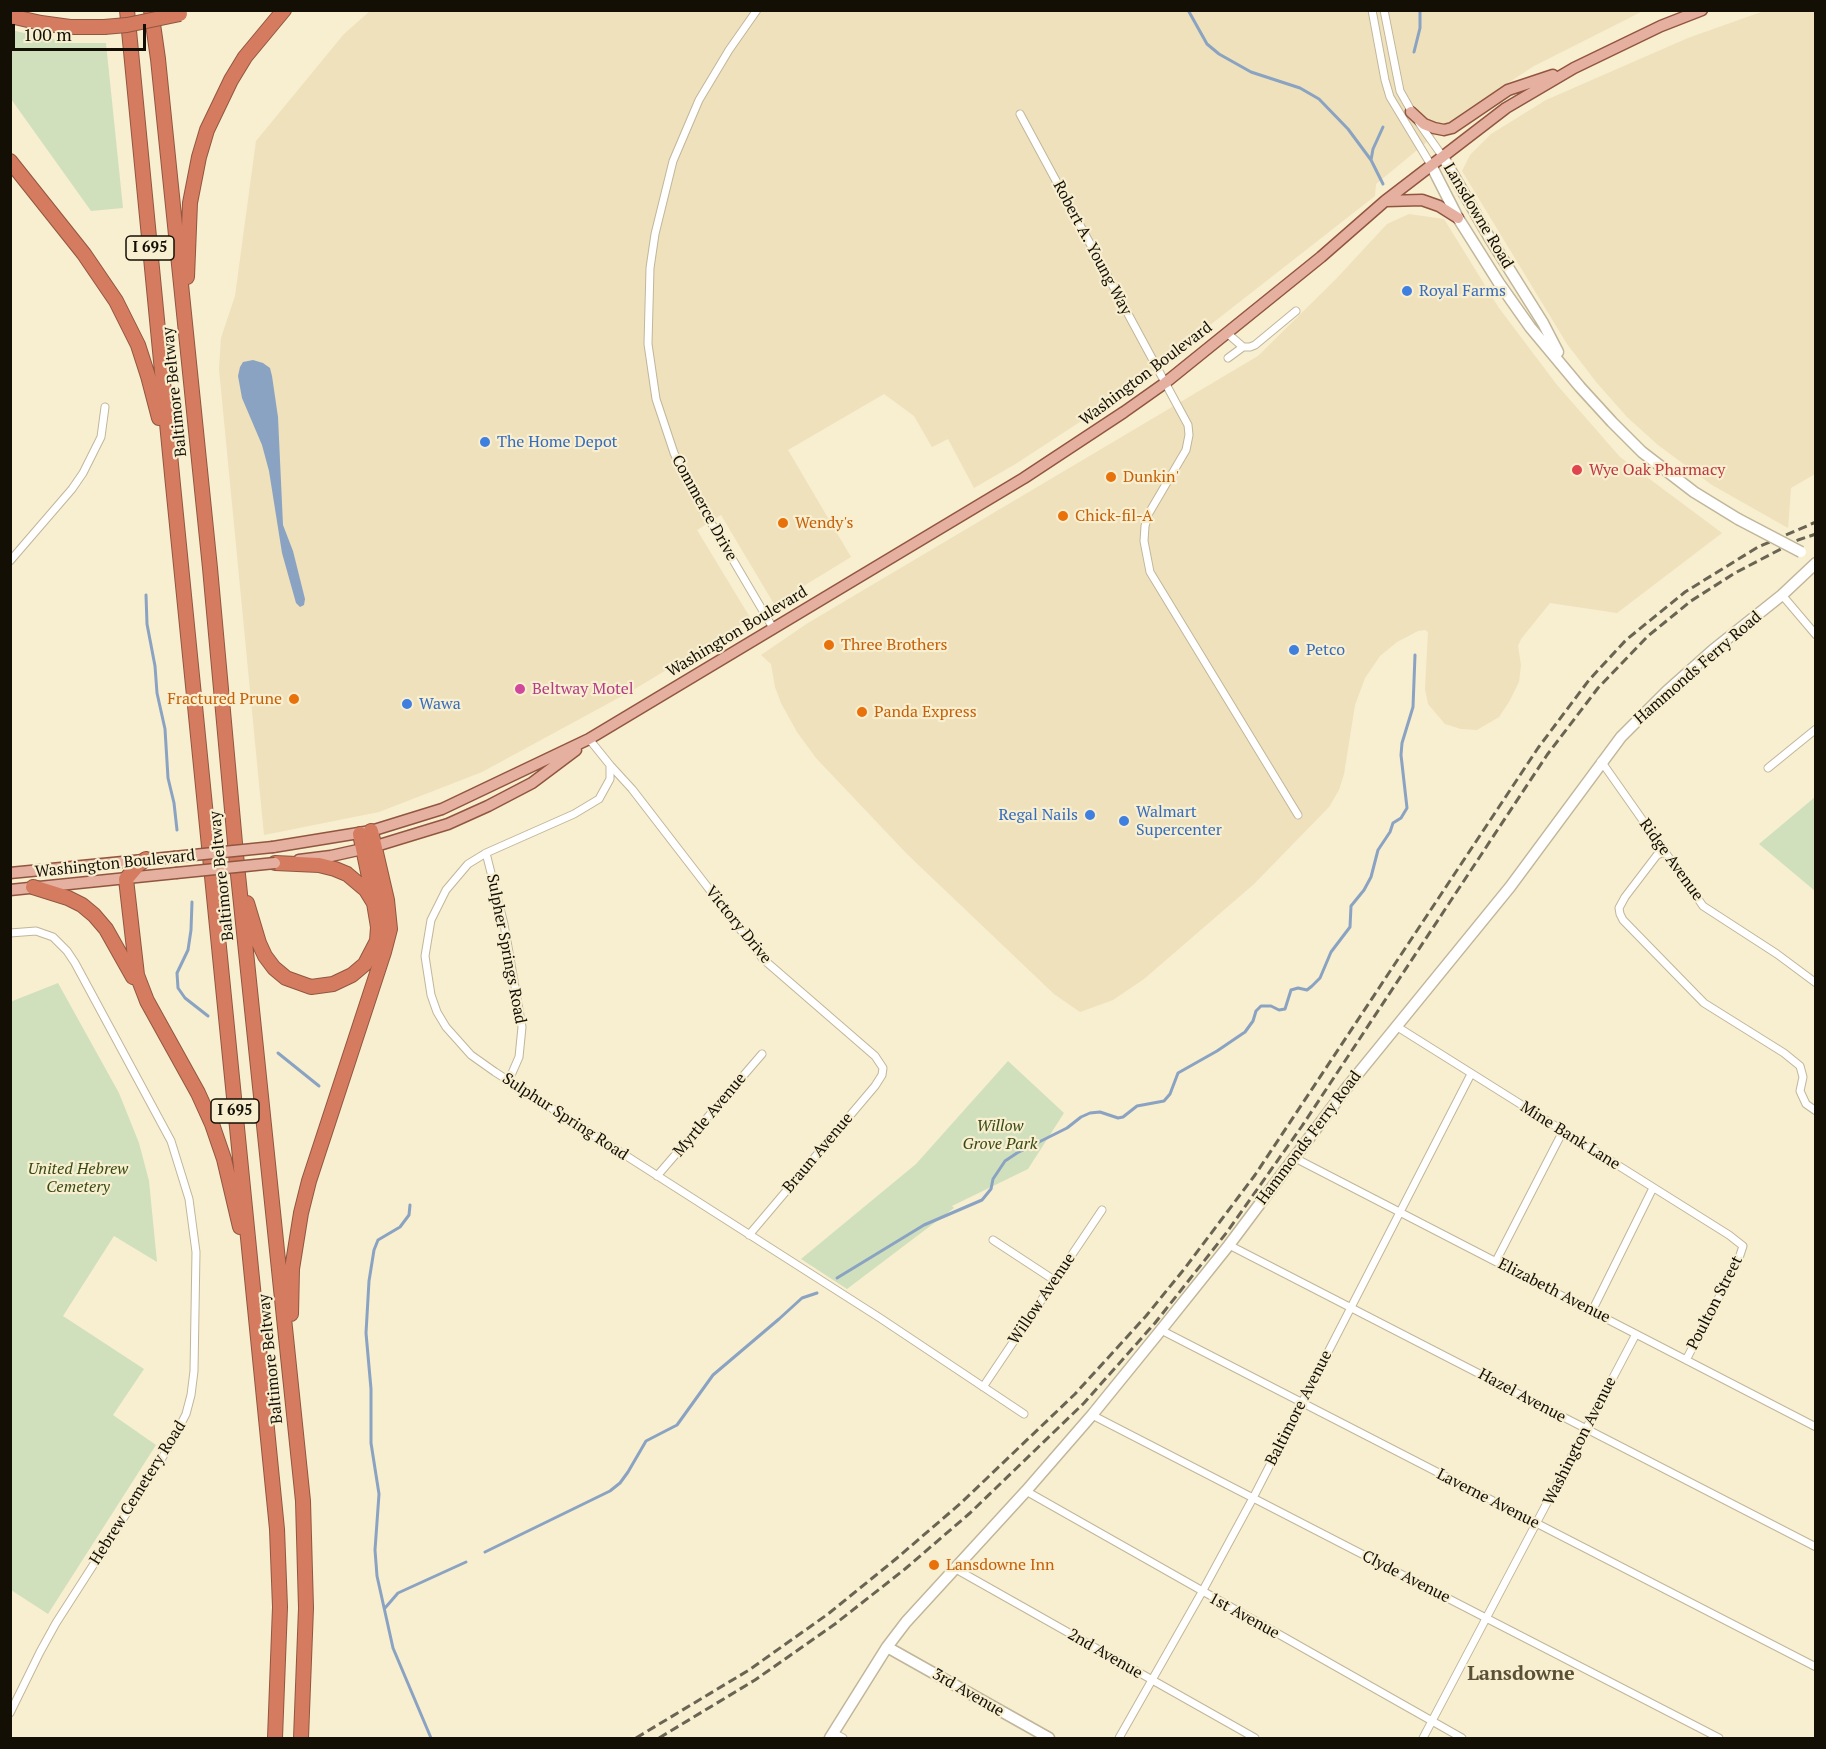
<!DOCTYPE html>
<html>
<head>
<meta charset="utf-8">
<style>
  body { margin:0 }
  #map { position:relative; width:1826px; height:1749px; overflow:hidden; background:#f8eed0; font-family:"PT Serif",serif }
  canvas { display:block }
  .frame { position:absolute; inset:0; border:12px solid #130f05; pointer-events:none }
  .scale { position:absolute; left:12px; top:24px; width:134px; height:27px; box-sizing:border-box; border:3px solid #130f05; border-top:0; padding-left:8px; font-size:18px; line-height:21px; white-space:nowrap; color:#130f05; -webkit-text-stroke:4px #f8eed0; paint-order:stroke }
</style>
</head>
<body>
<div id="map">
<canvas width="1826" height="1749"></canvas>
<div class="frame"></div>
<div class="scale">100 m</div>
</div>
<script>
const context = document.querySelector('canvas').getContext('2d');
context.lineJoin = 'round';
function paint(path, color) { context.fillStyle = color; context.fill(path, 'evenodd'); }
const toPath = rows => new Path2D(rows.map(r => 'M' + r).join(''));
function trace(path, color, width, dash) { context.strokeStyle = color; context.lineWidth = width; context.lineCap = dash ? 'butt' : 'round'; context.setLineDash(dash || []); context.stroke(path); }
function label(font, color, halo, rows, align = 'center') {
  context.font = font + ' "PT Serif",serif'; context.lineWidth = 4.5; context.setLineDash([]); context.textBaseline = 'middle'; context.strokeStyle = halo; context.fillStyle = color; for (const [text, x, y, turn = 0] of rows) {
    context.save(); context.translate(x, y); context.rotate((+turn || 0) * Math.PI / 180); context.textAlign = isNaN(turn) ? turn : align; if (halo) context.strokeText(text, 0, 0); context.fillText(text, 0, 0); context.restore();
  }
}
paint(toPath([
  [370,11,1643,11,1534,66,1462,113,1376,184,1375,196,1118,397,1017,463,974,488,948,439,932,447,914,416,884,394,788,450,851,557,774,604,721,515,697,530,751,619,633,690,482,772,379,812,264,835,219,369,221,338,235,296,256,141,344,34],
  [1764,11,1816,11,1815,474,1791,488,1788,528,1712,485,1658,445,1627,417,1597,383,1567,344,1462,171,1470,155,1491,134,1546,100,1688,38],
  [1409,214,1444,219,1499,308,1557,385,1620,457,1722,533,1617,613,1550,603,1521,639,1518,646,1521,665,1519,682,1509,702,1499,717,1477,730,1461,729,1445,724,1428,704,1425,689,1428,632,1425,630,1418,631,1397,642,1380,656,1365,678,1355,705,1344,774,1339,790,1329,807,1254,884,1144,979,1113,1000,1080,1012,1054,994,907,854,816,758,797,732,781,703,775,687,771,664,761,655,808,623,1258,356,1336,279,1387,224]
]), '#eee1bc');
paint(toPath([
  [11,30,70,43,106,43,123,208,91,211,11,99],
  [1815,797,1815,891,1759,844],
  [58,983,119,1093,139,1143,149,1181,157,1262,114,1236,63,1316,144,1369,113,1415,156,1445,48,1614,11,1590,10,1002],
  [1008,1061,1064,1113,1028,1169,952,1206,954,1208,847,1289,801,1259,916,1164]
]), '#d0e0bd');
paint(toPath([
  [253,360,263,363,270,368,272,376,278,417,283,525,293,551,305,599,304,605,300,607,296,603,282,553,269,471,262,445,242,398,238,376,240,367,243,362]
]), '#8aa3c2');
trace(toPath([
  [1188,10,1207,44,1219,54,1251,72,1300,88,1319,99,1348,129,1371,160,1383,184],
  [1414,52,1420,28,1420,10],
  [1371,160,1373,149,1383,127],
  [146,595,147,624,155,666,157,693,165,729,168,778,174,803,177,830],
  [192,902,191,930,188,950,177,973,178,988,185,998,208,1016],
  [278,1053,319,1086],
  [410,1205,409,1215,400,1227,378,1240,374,1250,369,1281,366,1333,371,1389,371,1443,379,1494,375,1550,377,1576,393,1648,431,1738],
  [837,1278,924,1225,982,1200,991,1189,993,1179,1005,1161,1017,1153,1067,1128,1081,1117,1090,1113,1100,1112,1118,1118,1123,1117,1137,1106,1164,1101,1170,1094,1178,1073,1217,1051,1245,1032,1253,1021,1256,1011,1261,1006,1271,1006,1279,1010,1285,1009,1291,990,1298,988,1307,990,1312,986,1320,978,1331,952,1350,927,1351,906,1364,890,1371,877,1378,850,1390,832,1393,823,1401,818,1407,808,1401,755,1402,743,1413,707,1415,655],
  [485,1552,610,1491,620,1483,628,1472,646,1441,677,1425,713,1375,779,1319,802,1298,817,1293],
  [385,1608,398,1593,466,1562]
]), '#8aa3c2', 3);
const street = toPath([
  [757,10,729,50,699,100,673,161,655,234,650,268,648,344,656,399,674,453,690,487,773,628],
  [1372,10,1385,80,1390,97,1431,165],
  [1384,10,1400,91,1413,114],
  [1020,114,1188,425,1189,435,1186,450,1149,513,1145,526,1144,541,1150,572,1298,815],
  [1419,123,1443,157],
  [1227,333,1243,347,1250,347,1255,345,1296,311],
  [1228,358,1243,347],
  [10,561,72,489,83,473,101,437,105,407],
  [1782,595,1816,635],
  [589,739,610,765,632,789,763,959,875,1056,883,1068,882,1075,875,1086,749,1235],
  [1601,761,1703,906,1777,954,1816,983],
  [610,765,610,779,599,799,574,814,486,853,468,864,446,890,431,920,425,956,431,995,437,1012,446,1027,471,1055,495,1072,880,1318,1024,1414],
  [1768,768,1816,729],
  [1664,852,1657,855,1625,897,1619,908,1620,914,1623,920,1704,1003,1784,1053,1800,1066,1803,1077,1800,1091,1806,1104,1816,1111],
  [486,853,504,924,522,1027,519,1057,509,1080],
  [10,933,36,931,53,937,67,951,75,963,171,1141,189,1199,196,1252,194,1371,191,1395,186,1414,169,1447,56,1623,40,1652,10,1713],
  [1396,1026,1729,1235,1743,1246,1738,1261,1686,1360],
  [1293,1157,1816,1427],
  [657,1176,762,1054],
  [993,1240,1054,1280],
  [1229,1245,1816,1547],
  [1496,1261,1563,1131],
  [1592,1311,1653,1188],
  [1161,1330,1816,1667],
  [983,1387,1102,1210],
  [1092,1415,1719,1738],
  [1026,1491,1462,1738],
  [954,1568,1255,1738],
  [833,1733,843,1738],
  [1119,1738,1202,1592,1253,1498,1471,1074],
  [1423,1738,1636,1334]
]);
const secondary = toPath([
  [1443,157,1489,237,1543,323,1558,352],
  [1431,165,1458,218,1499,283,1530,327,1580,387,1612,422,1642,452,1694,492,1738,519],
  [887,1647,1049,1738],
  [830,1738,887,1647,906,1622,1026,1491,1092,1415,1161,1330,1229,1245,1348,1086,1510,887,1621,737,1667,691,1713,650,1782,595,1816,563]
]);
const primary = toPath([
  [1411,112,1424,124,1434,128,1444,130,1452,128,1508,90,1553,75],
  [1386,201,1422,200,1439,206,1458,218],
  [273,847,371,831,442,809,589,739,1024,478,1124,412,1165,383,1321,257,1385,201,1506,108,1574,68,1661,26,1702,10],
  [299,860,331,856,376,846,448,824,488,806,532,783,576,750],
  [10,873,174,857],
  [10,890,176,873]
]);
const highway = toPath([
  [127,10,173,485,277,1529,280,1607,275,1738],
  [151,10,158,59,210,568,237,865,303,1501,306,1608,301,1738],
  [10,16,41,23,70,27,104,27],
  [10,161,84,254,116,301,138,345,148,376,159,418],
  [187,277,190,203,199,157,207,130,231,80,245,57,284,10],
  [360,834,373,896],
  [146,859,138,865,126,879,137,975,147,1001,198,1093,212,1124,224,1159,240,1227],
  [33,887,68,898,82,905,94,915,106,929,133,977],
  [247,903,259,943,265,956,274,968,286,978,311,987,333,984,352,975,365,964,377,941,378,927,374,903,366,890,347,874,335,869,319,865,275,863],
  [291,1314,292,1269,301,1213,309,1181,384,952,390,929,387,900,371,831]
]);
trace(street, '#c1b69a', 9);
trace(secondary, '#c1b69a', 13);
trace(primary, '#915640', 13);
trace(highway, '#915640', 16);
trace(street, '#fff', 7);
trace(secondary, '#fff', 10);
trace(primary, '#e6b0a0', 10);
trace(highway, '#d57c60', 14);
trace(toPath([
  [636,1738,749,1670,828,1614,897,1558,961,1503,1075,1394,1146,1316,1185,1268,1255,1175,1538,748,1589,680,1626,640,1685,592,1758,547,1816,522],
  [659,1738,755,1680,835,1624,905,1569,970,1513,1084,1403,1155,1323,1227,1232,1302,1126,1547,755,1598,688,1648,636,1691,601,1735,573,1798,540,1816,534]
]), '#6a6452', 3, [9, 4.5]);
const secondaryBridge = toPath([
  [1738,519,1801,552]
]);
const primaryBridge = toPath([
  [174,857,273,847],
  [176,873,275,863]
]);
const highwayBridge = toPath([
  [104,27,127,25,180,14]
]);
trace(secondaryBridge, '#c1b69a', 13, []);
trace(primaryBridge, '#915640', 13, []);
trace(highwayBridge, '#915640', 16, []);
trace(secondaryBridge, '#fff', 10);
trace(primaryBridge, '#e6b0a0', 10);
trace(highwayBridge, '#d57c60', 14);
for (const [x, y, r, color] of [
  [1407,291,6,"#3f7fe0"],
  [485,442,6,"#3f7fe0"],
  [1577,470,6,"#e0444e"],
  [1111,477,6,"#e8710a"],
  [1063,516,6,"#e8710a"],
  [783,523,6,"#e8710a"],
  [829,645,6,"#e8710a"],
  [1294,650,6,"#3f7fe0"],
  [520,689,6,"#d1479c"],
  [294,699,6,"#e8710a"],
  [407,704,6,"#3f7fe0"],
  [862,712,6,"#e8710a"],
  [1090,815,6,"#3f7fe0"],
  [1124,821,6,"#3f7fe0"],
  [934,1565,6,"#e8710a"]
]) { const dot = new Path2D(); dot.arc(x, y, r, 0, 2 * Math.PI); context.fillStyle = color; context.fill(dot); trace(dot, '#f8eed0', 2); }
for (const [x, y, w] of [
  [150,248,48],
  [235,1111,48]
]) { const box = new Path2D(); box.roundRect(x - w / 2, y - 12, w, 24, 4.5); context.fillStyle = '#f8eed0'; context.fill(box); trace(box, '#130f05', 1.5); }
label('bold 15px', '#130f05', null, [
  ["I 695",150,248],
  ["I 695",235,1111]
]);
label('16px', '#130f05', '#f8eed0', [
  ["Lansdowne Road",1478,216,59],
  ["Robert A. Young Way",1092,248,62],
  ["Washington Boulevard",1146,374,-37],
  ["Baltimore Beltway",175,392,-96],
  ["Commerce Drive",704,508,61],
  ["Washington Boulevard",737,632,-31],
  ["Hammonds Ferry Road",1698,668,-41],
  ["Ridge Avenue",1671,860,54],
  ["Washington Boulevard",115,864,-6],
  ["Baltimore Beltway",222,876,-96],
  ["Victory Drive",738,925,51],
  ["Sulpher Springs Road",506,949,79],
  ["Myrtle Avenue",710,1115,-50],
  ["Sulphur Spring Road",565,1117,33],
  ["Mine Bank Lane",1570,1136,32],
  ["Hammonds Ferry Road",1309,1138,-53],
  ["Braun Avenue",818,1153,-50],
  ["Elizabeth Avenue",1554,1291,27],
  ["Willow Avenue",1042,1299,-56],
  ["Poulton Street",1715,1303,-63],
  ["Baltimore Beltway",271,1359,-96],
  ["Hazel Avenue",1522,1396,28],
  ["Baltimore Avenue",1299,1408,-63],
  ["Washington Avenue",1580,1441,-63],
  ["Hebrew Cemetery Road",138,1493,-58],
  ["Laverne Avenue",1488,1499,27],
  ["Clyde Avenue",1406,1577,27],
  ["1st Avenue",1244,1616,29],
  ["2nd Avenue",1105,1654,30],
  ["3rd Avenue",968,1693,30]
]);
label('16px', '#366cbe', '#f8eed0', [
  ["Royal Farms",1419,291],
  ["The Home Depot",497,442],
  ["Petco",1306,650],
  ["Wawa",419,704],
  ["Walmart",1136,812],
  ["Supercenter",1136,830],
  ["Regal Nails",1078,815,"right"]
], 'left');
label('16px', '#be3a42', '#f8eed0', [
  ["Wye Oak Pharmacy",1589,470]
], 'left');
label('16px', '#c56008', '#f8eed0', [
  ["Dunkin'",1123,477],
  ["Chick-fil-A",1075,516],
  ["Wendy's",795,523],
  ["Three Brothers",841,645],
  ["Fractured Prune",282,699,"right"],
  ["Panda Express",874,712],
  ["Lansdowne Inn",946,1565]
], 'left');
label('16px', '#b23c85', '#f8eed0', [
  ["Beltway Motel",532,689]
], 'left');
label('italic 16px', '#364a11', '#f8eed0', [
  ["Willow",1000,1126],
  ["Grove Park",1000,1144],
  ["United Hebrew",78,1169],
  ["Cemetery",78,1187]
]);
label('bold 20px', '#5a5037', '#f8eed0', [
  ["Lansdowne",1521,1674]
]);
</script>
</body>
</html>
